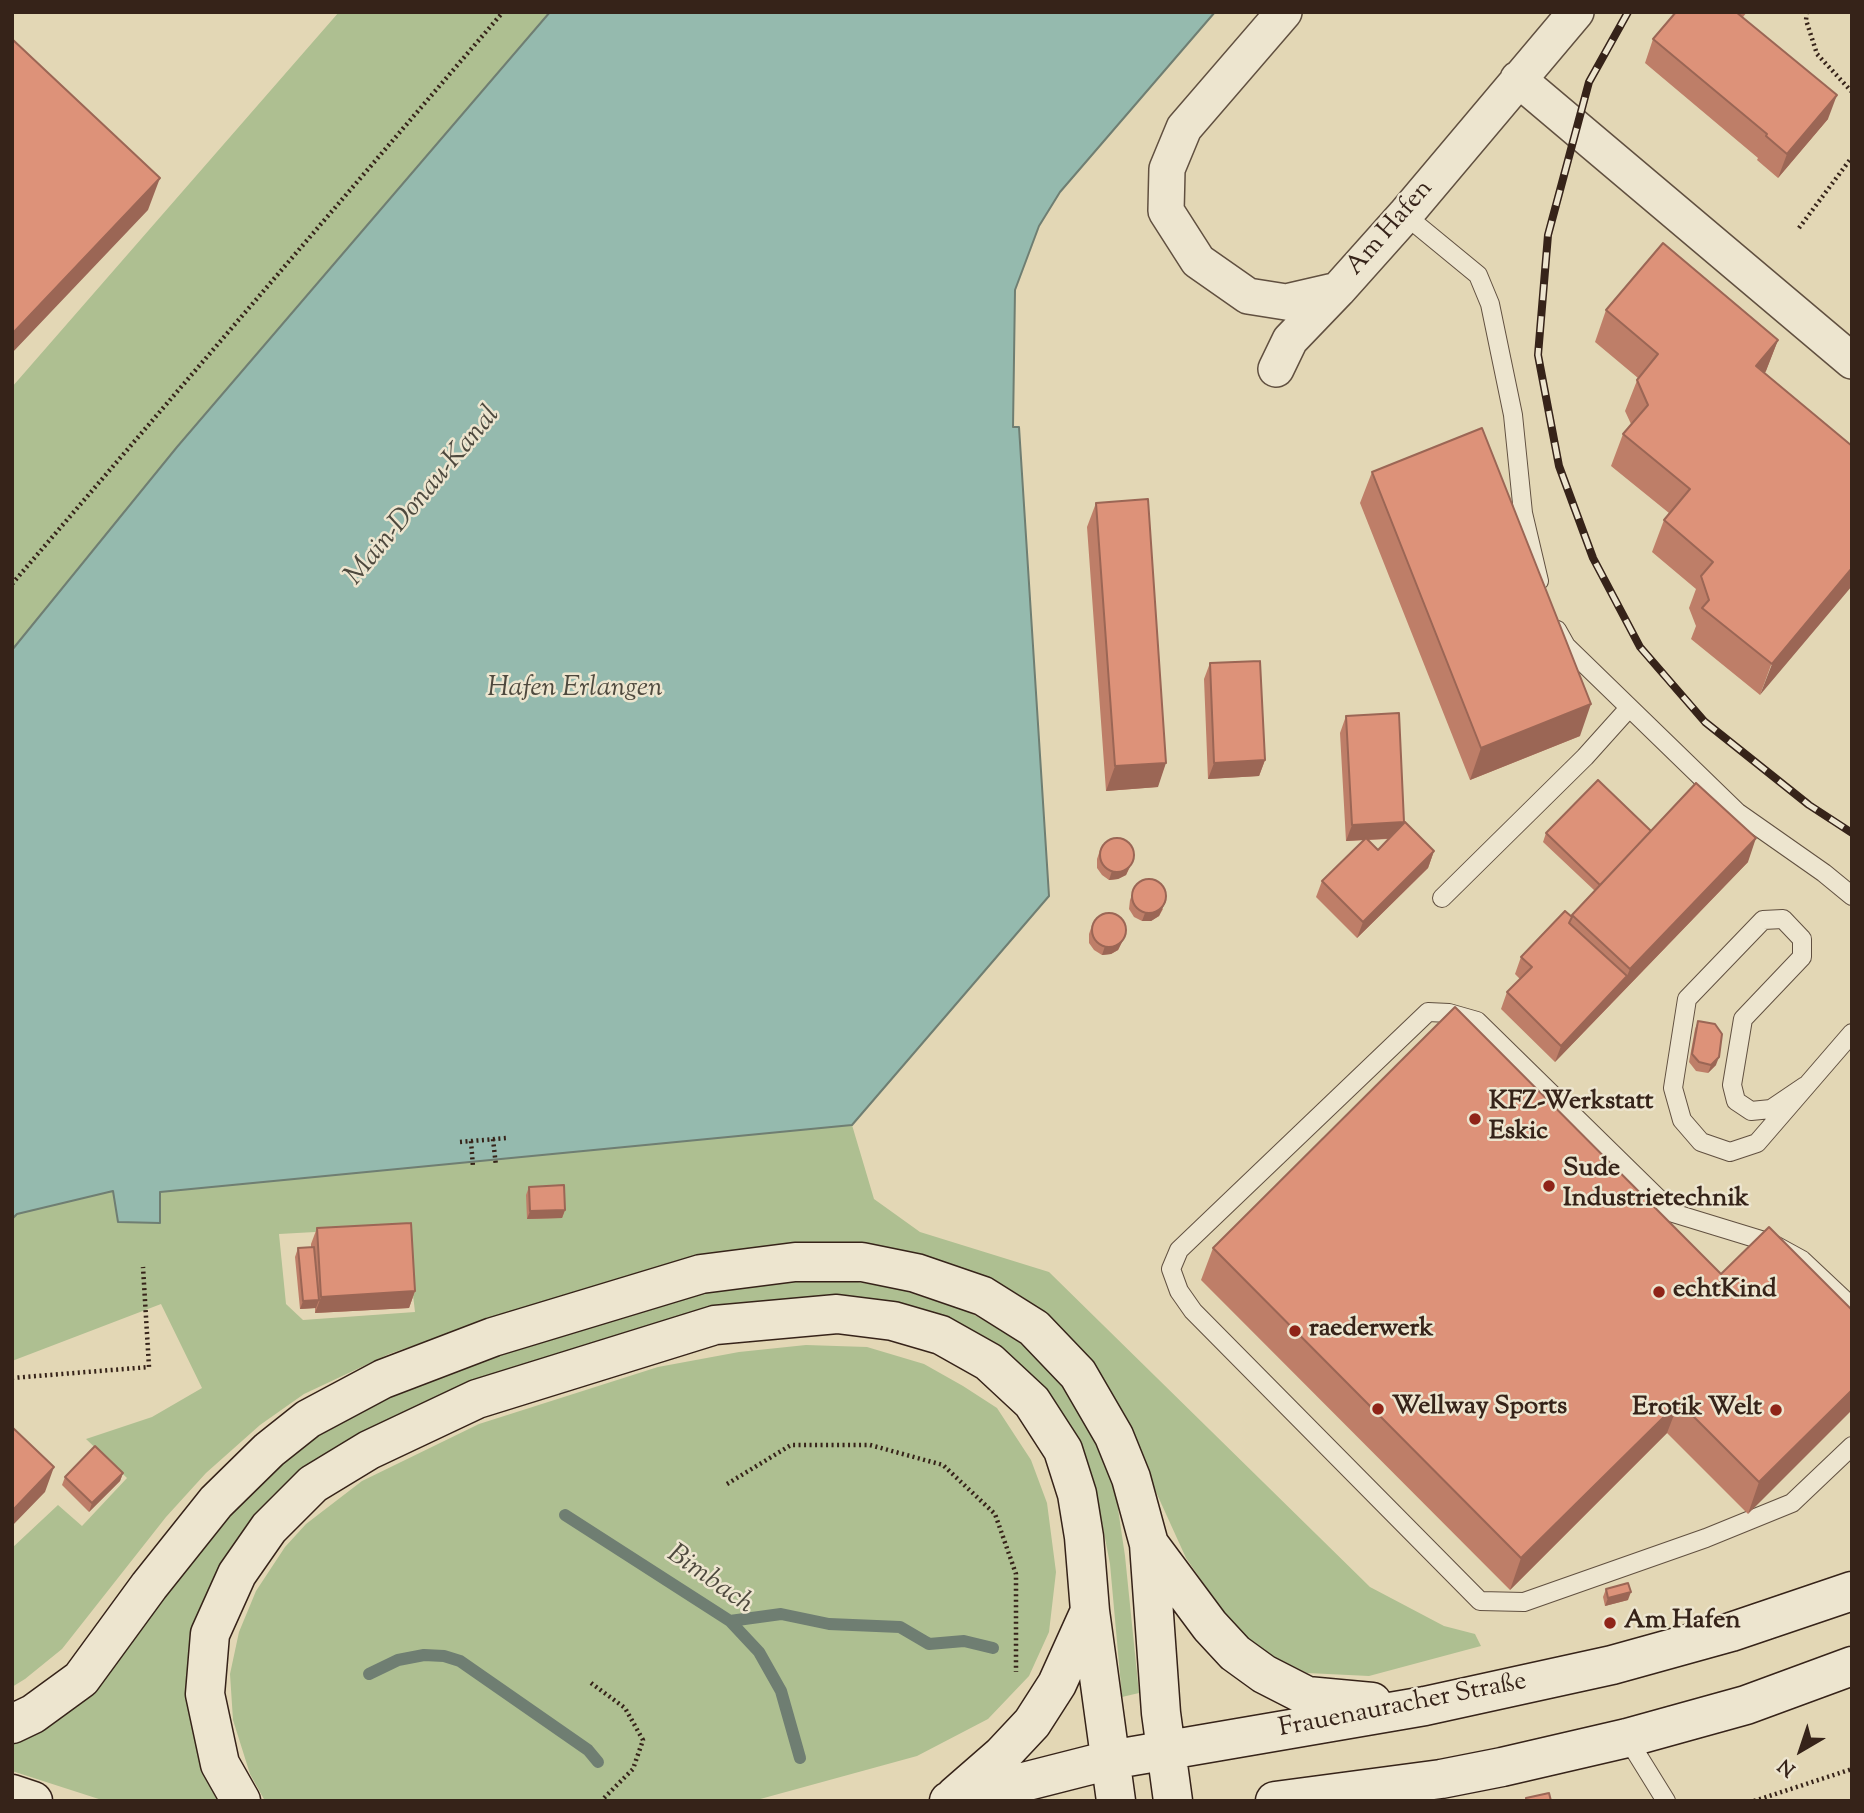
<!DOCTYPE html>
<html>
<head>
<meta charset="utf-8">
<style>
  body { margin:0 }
  #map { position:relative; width:1864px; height:1813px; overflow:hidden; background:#e3d7b5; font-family:"Sorts Mill Goudy",serif }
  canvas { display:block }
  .frame { position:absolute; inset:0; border:14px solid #362319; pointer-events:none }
  .north { position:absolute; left:1766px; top:1715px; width:70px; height:70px; -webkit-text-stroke:5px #ede5cf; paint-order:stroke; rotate:219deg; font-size:19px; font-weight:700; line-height:28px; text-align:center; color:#362319 }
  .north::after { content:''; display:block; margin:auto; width:24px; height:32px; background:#362319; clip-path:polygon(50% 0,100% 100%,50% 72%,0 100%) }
</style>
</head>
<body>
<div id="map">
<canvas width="1864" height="1813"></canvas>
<div class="frame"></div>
<div class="north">N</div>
</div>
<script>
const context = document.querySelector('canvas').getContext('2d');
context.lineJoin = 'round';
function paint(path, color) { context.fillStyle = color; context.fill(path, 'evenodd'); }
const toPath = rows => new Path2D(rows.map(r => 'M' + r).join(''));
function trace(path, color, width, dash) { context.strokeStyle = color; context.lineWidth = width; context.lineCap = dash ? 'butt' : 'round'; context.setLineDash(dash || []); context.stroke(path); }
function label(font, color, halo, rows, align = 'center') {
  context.font = font + ' "Sorts Mill Goudy",serif'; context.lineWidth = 5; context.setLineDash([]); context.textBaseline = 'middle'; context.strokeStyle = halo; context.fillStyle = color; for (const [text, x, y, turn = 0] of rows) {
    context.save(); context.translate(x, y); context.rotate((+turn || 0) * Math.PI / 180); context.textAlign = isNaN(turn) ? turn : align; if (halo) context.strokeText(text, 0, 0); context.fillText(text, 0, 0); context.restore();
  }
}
paint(toPath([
  [339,12,550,12,177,447,12,650,12,387],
  [852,1125,874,1199,920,1232,1049,1272,1370,1587,1444,1626,1475,1634,1481,1646,1369,1676,1307,1673,1244,1642,1186,1558,1141,1459,1011,1295,955,1265,894,1250,824,1242,693,1258,531,1305,389,1354,304,1394,260,1425,206,1473,166,1517,62,1649,25,1679,12,1687,12,1548,58,1505,82,1526,127,1478,86,1439,152,1417,202,1388,161,1304,12,1361,12,1219,17,1214,113,1191,160,1223,160,1192],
  [405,1227,415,1312,303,1320,286,1304,279,1234],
  [840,1279,899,1289,969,1312,1013,1337,1050,1369,1077,1402,1102,1452,1117,1502,1125,1556,1139,1693,1122,1697,1110,1564,1099,1507,1079,1447,1038,1385,846,1299,319,1458,273,1495,246,1528,220,1572,188,1705,197,1750,219,1801,105,1801,12,1771,12,1740,222,1515,318,1429,446,1371,705,1293,770,1283],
  [806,1345,867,1347,924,1364,963,1386,997,1408,1031,1460,1047,1503,1056,1572,1049,1632,1029,1676,988,1719,917,1756,753,1801,265,1801,250,1774,233,1720,230,1674,239,1632,256,1591,285,1547,306,1524,362,1481,479,1424,658,1367,739,1352]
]), '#aebf91');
const water = toPath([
  [550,12,1215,12,1060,192,1039,226,1015,290,1013,427,1019,427,1049,896,852,1125,160,1192,160,1223,118,1222,113,1191,17,1214,12,1219,12,650,177,447,550,12]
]);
paint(water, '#95baae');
trace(water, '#6f7e72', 2);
trace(toPath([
  [565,1515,730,1621,759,1652,781,1691,800,1758],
  [730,1621,781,1614,829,1624,900,1627,929,1644,964,1641,993,1648],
  [369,1674,398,1660,424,1655,444,1656,460,1661,588,1750,598,1762]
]), '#6f7e72', 12);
const lane = toPath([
  [1405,215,1478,275,1490,304,1513,415,1523,513,1539,581],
  [1557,630,1566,646,1737,812,1824,873,1852,896],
  [1442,898,1585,757,1629,708],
  [1805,1086,1771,1109,1751,1111,1736,1101,1732,1085,1743,1019,1802,957,1802,939,1783,919,1763,920,1687,999,1673,1088,1682,1120,1701,1142,1730,1152,1757,1143,1852,1033],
  [1852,1307,1802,1260,1771,1243,1673,1213,1477,1021,1449,1013,1428,1012,1179,1250,1171,1269,1179,1291,1193,1311,1480,1601,1524,1602,1706,1538,1792,1503,1852,1446],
  [1627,1738,1666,1801]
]);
const street = toPath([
  [1284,12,1184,128,1167,169,1166,211,1198,261,1248,296,1286,302,1338,290,1405,215,1576,12],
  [1518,79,1852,361],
  [1276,369,1290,340,1338,290]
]);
const secondary = toPath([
  [1149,1544,1210,1626,1235,1653,1264,1674,1307,1696,1372,1702],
  [12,1724,33,1714,81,1679,149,1586,216,1502,269,1450,308,1419,383,1379,493,1337,701,1274,795,1262,862,1262,916,1273,983,1296,1034,1328,1078,1374,1114,1436,1131,1478,1149,1544,1161,1713,1173,1801],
  [12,1794,33,1801],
  [955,1796,1002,1755,1032,1723,1057,1684,1090,1611],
  [241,1801,220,1764,205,1694,210,1634,237,1574,269,1528,313,1484,369,1450,477,1399,715,1325,837,1314,893,1321,941,1335,989,1362,1032,1402,1063,1450,1077,1494,1084,1537,1090,1611,1116,1801],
  [949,1801,1110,1760,1425,1706,1612,1665,1731,1632,1852,1591],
  [1275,1801,1441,1779,1502,1767,1627,1738,1746,1705,1852,1666]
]);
trace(lane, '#615040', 20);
trace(street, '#615040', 38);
trace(secondary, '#362319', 41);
trace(toPath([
  [1807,12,1806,20,1817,54,1852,92],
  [1799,228,1852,157],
  [12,584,503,12],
  [493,1139,496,1166],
  [471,1141,473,1167],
  [460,1142,507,1138],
  [12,1378,149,1367,143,1267],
  [727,1484,791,1445,870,1445,943,1465,995,1514,1016,1574,1016,1672],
  [591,1683,625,1708,643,1740,633,1769,601,1801],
  [1754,1801,1852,1769]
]), '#362319', 4.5, [2, 3.5]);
trace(lane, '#ede5cf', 18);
trace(street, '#ede5cf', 35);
trace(secondary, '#ede5cf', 38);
const rail = toPath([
  [1628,12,1589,82,1548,235,1538,355,1559,466,1593,558,1640,647,1705,722,1809,805,1852,833]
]);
trace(rail, '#362319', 8);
trace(rail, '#ede5cf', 5, [16]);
paint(toPath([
  [1676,12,1747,12,1743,17,1828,119,1778,178,1757,160,1758,158,1645,63,1653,39],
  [1606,310,1778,340,1765,373,1852,446,1760,695,1691,639,1696,626,1689,608,1696,589,1652,552,1664,520,1669,513,1611,466,1623,434,1631,424,1625,411,1638,378,1595,342],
  [1372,472,1580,736,1470,780,1360,503],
  [1096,503,1158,787,1106,791,1087,527],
  [1210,663,1265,760,1259,776,1208,779,1204,679],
  [1346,716,1404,822,1434,851,1428,868,1357,938,1316,897,1322,881,1364,840,1346,841,1340,733],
  [1388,839,1378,850,1368,840],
  [1651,831,1748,862,1555,1062,1501,1009,1507,992,1520,979,1515,974,1521,957,1572,917,1595,891,1543,842,1546,833],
  [1100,850,1130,867,1126,875,1118,879,1109,880,1102,875,1097,868,1097,859],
  [1133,892,1163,909,1159,916,1151,921,1142,921,1134,917,1129,909,1130,900],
  [1092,925,1126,934,1118,950,1111,954,1102,955,1094,950,1089,943,1089,934],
  [1698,1021,1716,1065,1708,1073,1696,1071,1689,1062,1695,1029],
  [529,1187,565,1210,562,1218,527,1219,526,1195],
  [317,1228,415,1291,409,1308,315,1313,315,1308,300,1309,295,1257,298,1248,311,1247,311,1244],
  [1213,1248,1721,1274,1852,1310,1748,1514,1667,1433,1510,1590,1201,1280],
  [123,1473,120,1481,89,1512,62,1485,65,1477],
  [1606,1589,1628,1600,1605,1606,1603,1597]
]), '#be7e68');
paint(toPath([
  [1837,95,1828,119,1778,178,1787,154],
  [160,178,148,210,12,353,12,334],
  [1778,340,1766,371,1744,397,1756,366],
  [1852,568,1852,586,1760,695,1772,664],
  [1591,704,1580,736,1470,780,1481,748],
  [1265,760,1259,776,1208,779,1214,763],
  [1166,763,1158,787,1106,791,1115,766],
  [1404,822,1399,838,1346,841,1352,825],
  [1756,838,1748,862,1555,1062,1561,1046,1627,976,1630,969],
  [1434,851,1428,868,1357,938,1363,922],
  [1133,859,1126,875,1118,879,1109,880,1112,871],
  [1166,901,1159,916,1151,921,1142,921,1145,913],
  [1126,934,1118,950,1111,954,1102,955,1105,946],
  [1719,1057,1716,1065,1708,1073,1711,1065],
  [565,1210,562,1218,527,1219,530,1211],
  [415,1291,409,1308,315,1313,321,1297],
  [319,1300,316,1308,300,1309,303,1301],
  [1852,1390,1852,1410,1748,1514,1759,1482],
  [1679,1402,1667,1433,1510,1590,1521,1558],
  [54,1467,45,1492,12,1526,12,1511],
  [123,1473,120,1481,89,1512,92,1503],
  [1631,1592,1628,1600,1605,1606,1608,1598]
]), '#9b6655');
const building = toPath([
  [1676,12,1736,12,1837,95,1787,154,1766,136,1767,134,1653,39,1676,12],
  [12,39,160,178,12,334,12,39],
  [1663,243,1778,340,1756,366,1852,446,1852,568,1772,664,1702,608,1709,600,1701,576,1713,562,1664,520,1690,489,1623,434,1648,405,1637,380,1658,354,1606,310,1663,243],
  [1482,428,1591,704,1481,748,1372,472,1482,428],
  [1148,499,1166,763,1115,766,1096,503,1148,499],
  [1260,661,1265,760,1214,763,1210,663,1260,661],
  [1399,713,1404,822,1352,825,1346,716,1399,713],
  [1598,780,1651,831,1600,885,1546,833,1598,780],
  [1696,783,1756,838,1630,969,1572,915,1696,783],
  [1405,822,1434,851,1363,922,1322,881,1366,838,1378,850,1405,822],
  '1100 855a17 17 0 1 1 34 0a17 17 0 1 1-34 0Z',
  '1132 896a17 17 0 1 1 34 0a17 17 0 1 1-34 0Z',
  [1565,911,1572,917,1569,923,1627,976,1561,1046,1507,992,1532,967,1521,957,1565,911],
  '1092 930a17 17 0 1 1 34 0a17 17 0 1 1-34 0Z',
  [1455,1007,1721,1274,1769,1227,1852,1310,1852,1390,1759,1482,1679,1402,1521,1558,1213,1248,1455,1007],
  [1698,1021,1715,1024,1722,1034,1719,1057,1711,1065,1699,1062,1692,1054,1698,1021],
  [564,1185,565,1210,530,1211,529,1187,564,1185],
  [411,1223,415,1291,321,1297,317,1228,411,1223],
  [314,1247,319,1300,303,1301,298,1248,314,1247],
  [12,1427,54,1467,12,1511,12,1427],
  [95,1446,123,1473,92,1503,65,1477,95,1446],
  [1628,1583,1631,1592,1608,1598,1606,1589,1628,1583],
  [1549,1793,1551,1801,1526,1801,1526,1798,1549,1793]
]);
paint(building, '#dd9279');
trace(building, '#9b6655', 2);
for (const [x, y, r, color] of [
  [1475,1119,7,"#8f2418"],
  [1549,1186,7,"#8f2418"],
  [1659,1292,7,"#8f2418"],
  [1295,1331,7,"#8f2418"],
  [1378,1409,7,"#8f2418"],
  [1776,1410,7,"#8f2418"],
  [1610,1623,7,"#8f2418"]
]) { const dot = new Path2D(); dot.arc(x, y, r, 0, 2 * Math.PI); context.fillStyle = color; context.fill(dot); trace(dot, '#ede5cf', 2.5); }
label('26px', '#362319', '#ede5cf', [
  ["Am Hafen",1391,229,-49],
  ["Frauenauracher Straße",1403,1707,-11]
]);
label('bold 26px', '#362319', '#ede5cf', [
  ["KFZ-Werkstatt",1489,1104],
  ["Eskic",1489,1134],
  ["Sude",1563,1171],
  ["Industrietechnik",1563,1201],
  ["echtKind",1673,1292],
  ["raederwerk",1309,1331],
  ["Wellway Sports",1392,1409],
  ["Erotik Welt",1762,1410,"right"],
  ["Am Hafen",1624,1623]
], 'left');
label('italic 28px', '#4e493e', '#ede5cf', [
  ["Main-Donau-Kanal",424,497,-50],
  ["Hafen Erlangen",575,690],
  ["Bimbach",709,1581,35]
]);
</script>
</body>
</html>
